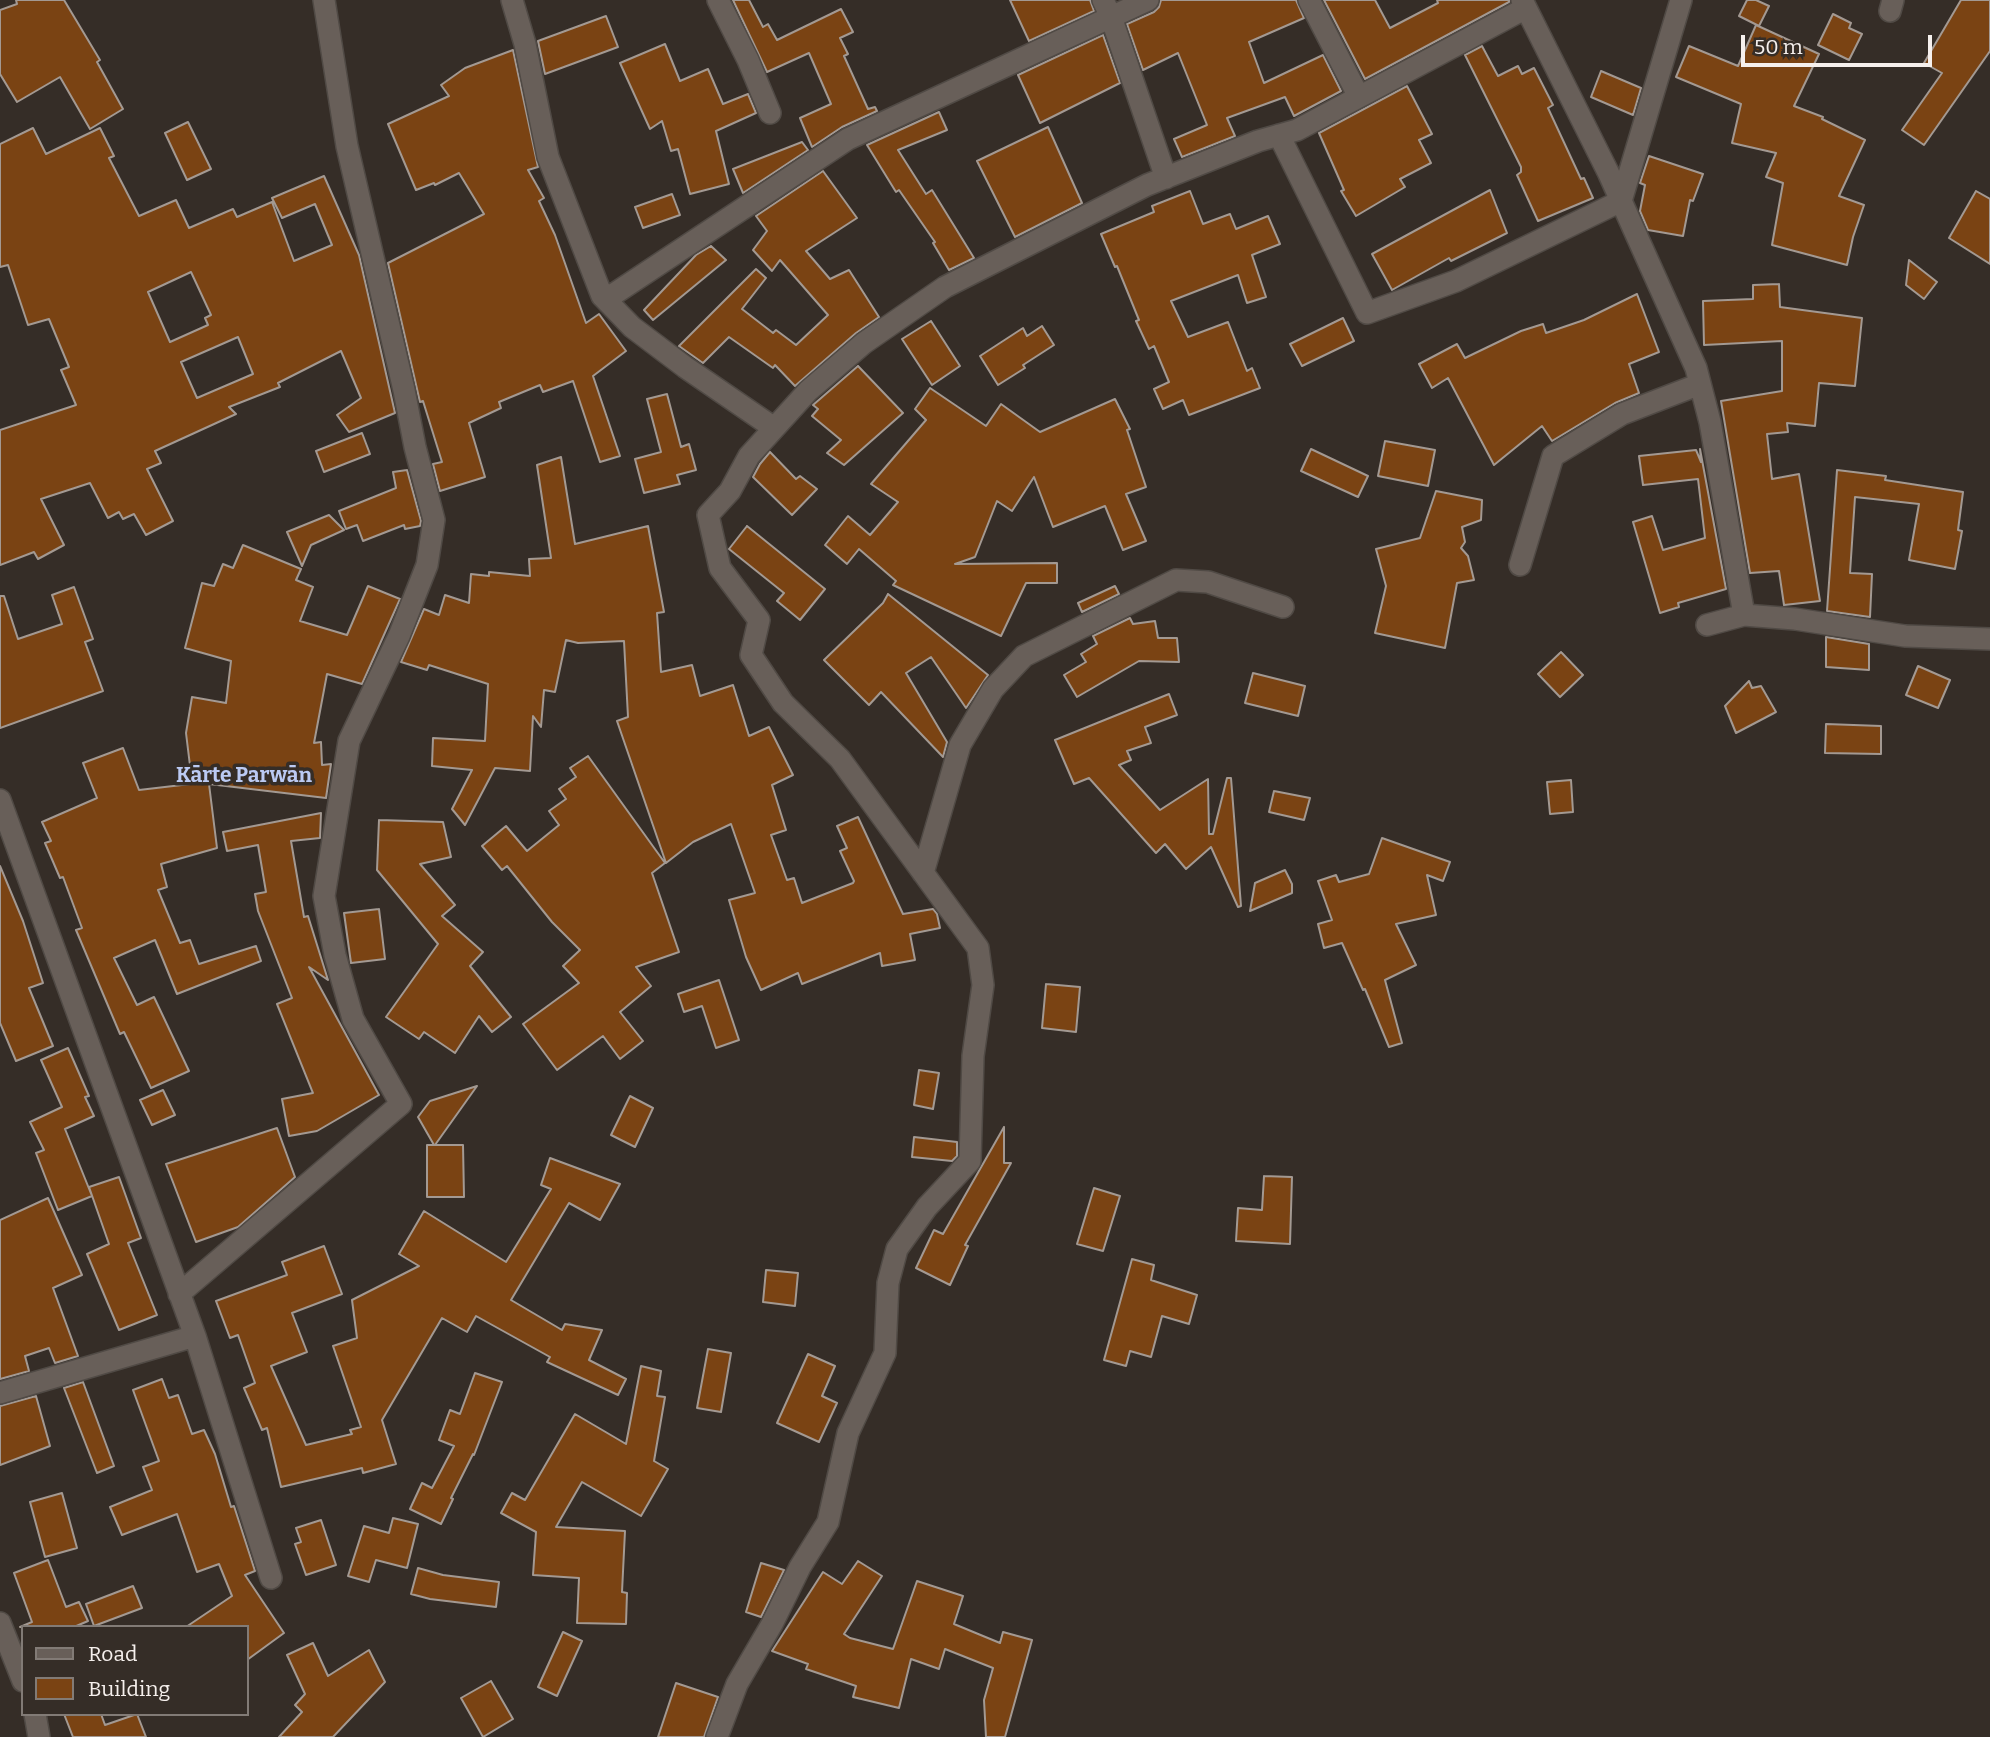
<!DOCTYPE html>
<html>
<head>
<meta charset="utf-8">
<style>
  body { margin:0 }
  #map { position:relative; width:1990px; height:1737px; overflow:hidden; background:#352d27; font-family:Bitter,serif }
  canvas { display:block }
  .legend { position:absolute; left:21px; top:1625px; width:228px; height:91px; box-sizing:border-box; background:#352d27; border:2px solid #827b76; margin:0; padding:9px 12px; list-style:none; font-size:21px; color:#f6f0ed }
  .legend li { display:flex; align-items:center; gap:14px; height:35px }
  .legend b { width:35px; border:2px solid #827b76 }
  .scale { position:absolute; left:1741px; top:35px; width:191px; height:32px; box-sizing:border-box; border:4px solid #f6f0ed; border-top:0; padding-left:9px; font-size:21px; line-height:24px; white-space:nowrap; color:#f6f0ed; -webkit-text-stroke:5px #352d27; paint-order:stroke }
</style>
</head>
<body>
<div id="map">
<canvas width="1990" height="1737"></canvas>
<ul class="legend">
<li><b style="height:9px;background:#685f59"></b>Road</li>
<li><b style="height:19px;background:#7a4313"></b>Building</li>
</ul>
<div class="scale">50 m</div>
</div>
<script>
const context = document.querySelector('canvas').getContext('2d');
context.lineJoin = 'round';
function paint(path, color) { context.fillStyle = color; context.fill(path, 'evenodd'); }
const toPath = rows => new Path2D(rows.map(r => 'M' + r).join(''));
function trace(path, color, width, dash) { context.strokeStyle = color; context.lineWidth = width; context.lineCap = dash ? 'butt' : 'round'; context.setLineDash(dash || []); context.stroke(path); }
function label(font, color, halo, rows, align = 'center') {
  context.font = font + ' Bitter,serif'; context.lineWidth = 7; context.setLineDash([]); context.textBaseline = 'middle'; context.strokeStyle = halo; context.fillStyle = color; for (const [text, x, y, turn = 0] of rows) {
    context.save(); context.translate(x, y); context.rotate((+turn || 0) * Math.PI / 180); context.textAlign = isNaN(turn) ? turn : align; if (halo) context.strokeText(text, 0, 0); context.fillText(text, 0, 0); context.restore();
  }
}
const building = toPath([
  [16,0,64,0,100,60,97,62,123,109,90,129,60,77,17,102,0,74,0,10,17,4,16,0],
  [733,0,749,0,763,27,768,24,777,40,841,9,853,32,840,38,848,54,844,56,868,109,875,107,877,111,842,127,812,147,800,118,831,104,809,53,767,72,733,0],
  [1010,0,1090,0,1094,11,1029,41,1010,0],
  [1161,0,1296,0,1304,18,1249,42,1264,83,1323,55,1341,91,1294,116,1285,97,1227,118,1235,136,1182,157,1174,139,1207,125,1178,53,1143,70,1127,24,1154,12,1159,7,1161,0],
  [1324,0,1375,0,1390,28,1438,3,1437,0,1509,0,1509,2,1365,79,1324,0],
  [1747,0,1756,0,1769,6,1759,26,1739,16,1747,0],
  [1961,0,1990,0,1990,51,1924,145,1902,130,1942,73,1924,63,1961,0],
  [1833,14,1851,23,1849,28,1862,34,1849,60,1818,45,1833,14],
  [606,16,618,47,545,74,538,41,606,16],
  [1756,25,1819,54,1794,106,1823,117,1822,119,1865,140,1839,196,1864,205,1853,237,1847,265,1772,245,1783,183,1766,177,1776,153,1732,143,1741,104,1676,77,1689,46,1738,66,1756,25],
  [1103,35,1120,83,1040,123,1018,75,1103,35],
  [665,44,680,81,708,69,723,104,748,94,756,113,716,131,729,184,690,194,678,149,671,151,662,121,650,129,620,63,665,44],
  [1482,46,1498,76,1518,66,1522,74,1534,68,1553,105,1548,108,1581,179,1584,178,1593,198,1538,221,1517,175,1521,172,1521,167,1465,55,1482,46],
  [513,50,538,167,528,170,544,198,539,201,555,235,586,323,599,314,626,351,593,376,620,456,600,462,573,381,543,392,540,385,499,402,501,408,469,423,485,477,440,491,433,464,442,462,423,401,420,402,388,263,484,214,459,173,435,185,434,183,416,190,388,124,449,96,441,85,465,68,513,50],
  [1601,71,1641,88,1633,115,1591,97,1601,71],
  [1407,86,1432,134,1419,140,1431,163,1400,179,1405,187,1356,216,1341,191,1344,190,1319,133,1407,86],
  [939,112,947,130,898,150,926,194,932,190,974,258,949,270,933,243,935,242,899,190,896,192,867,145,939,112],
  [188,122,211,169,187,180,165,133,188,122],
  [1048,127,1082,203,1015,237,977,161,1048,127],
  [33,128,46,154,100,128,114,156,109,158,139,216,176,200,189,228,233,209,237,217,272,202,294,261,332,245,315,204,282,218,272,198,324,176,359,255,395,413,349,432,337,415,361,398,341,351,278,383,280,387,229,407,236,414,155,451,161,463,147,469,173,521,146,535,134,514,123,519,119,512,108,518,90,483,41,499,64,545,38,559,34,552,0,565,0,430,76,405,61,370,69,367,49,319,28,325,8,265,0,267,0,144,33,128],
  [191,272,211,315,205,318,208,325,170,342,148,292,191,272],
  [238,337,253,374,197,398,181,362,238,337],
  [802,142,808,150,743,193,733,169,802,142],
  [1649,156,1703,174,1693,201,1690,200,1683,236,1648,230,1640,211,1645,185,1640,183,1649,156],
  [823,171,857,218,806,251,830,279,849,270,879,317,856,333,795,386,775,365,773,368,729,337,703,363,679,346,756,269,766,278,742,309,773,333,776,330,796,345,828,315,780,260,772,271,753,250,767,231,756,216,823,171],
  [1490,190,1507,233,1451,261,1449,258,1392,290,1372,254,1490,190],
  [1190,191,1203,224,1230,214,1236,229,1268,216,1280,244,1252,255,1266,297,1247,303,1238,275,1171,301,1188,337,1228,322,1247,371,1252,368,1260,388,1189,415,1183,400,1163,409,1154,389,1169,382,1154,346,1149,349,1136,321,1139,320,1117,266,1115,267,1101,234,1154,212,1152,206,1190,191],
  [1976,191,1990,199,1990,264,1949,238,1976,191],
  [672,194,680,215,643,228,635,207,672,194],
  [711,246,726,260,653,320,644,310,696,255,711,246],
  [1909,260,1937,282,1924,299,1906,285,1909,260],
  [1779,284,1780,307,1862,318,1855,386,1819,383,1815,426,1787,423,1788,432,1767,434,1772,479,1799,474,1820,601,1784,605,1779,571,1750,573,1721,401,1782,391,1782,341,1704,345,1703,301,1753,299,1753,285,1779,284],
  [1637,294,1659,352,1629,364,1639,393,1615,403,1552,441,1542,426,1494,465,1448,378,1432,388,1419,364,1457,344,1465,358,1521,331,1543,324,1546,333,1584,320,1637,294],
  [1343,318,1354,341,1302,366,1290,344,1343,318],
  [931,321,960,366,932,385,902,339,931,321],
  [1042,326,1054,345,1023,365,1025,368,998,385,980,356,1023,328,1027,336,1042,326],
  [858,366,903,413,844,465,827,453,841,440,812,416,818,409,813,405,858,366],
  [930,388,986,426,1001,404,1040,432,1115,399,1130,429,1127,430,1146,487,1126,494,1146,541,1123,550,1105,506,1053,527,1034,477,1012,511,997,501,975,557,955,564,1057,563,1057,583,1026,583,1001,636,893,585,896,581,859,549,847,564,825,545,848,516,870,535,898,502,871,484,926,420,915,409,930,388],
  [667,394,681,447,689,444,696,470,677,475,680,484,644,493,635,459,661,452,647,399,667,394],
  [362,433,370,454,324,472,316,451,362,433],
  [1385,441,1435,450,1428,486,1378,476,1385,441],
  [1311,449,1368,476,1358,497,1301,471,1311,449],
  [1700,449,1726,589,1678,603,1679,607,1660,613,1633,522,1652,516,1663,550,1705,538,1698,479,1643,485,1639,456,1696,450,1701,462,1700,449],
  [770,452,796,479,800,476,817,489,792,515,753,477,760,464,770,452],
  [561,457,575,544,648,526,664,612,657,613,661,672,692,665,700,696,733,685,749,736,769,727,793,775,772,785,786,830,771,835,787,880,794,878,802,903,853,883,854,881,840,851,847,848,837,826,858,817,903,914,933,909,937,914,940,928,910,934,915,960,882,966,880,953,802,984,798,973,761,990,746,957,729,900,755,893,731,824,693,842,666,863,617,721,628,717,624,641,578,643,566,640,555,692,544,690,541,727,533,716,530,771,495,768,465,825,452,809,472,770,432,766,433,738,485,741,488,684,429,665,427,670,401,662,424,609,439,615,445,595,469,603,471,574,489,576,489,572,530,576,529,559,551,558,537,465,561,457],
  [407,470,421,521,420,526,405,529,404,525,363,541,357,525,346,529,339,511,396,488,393,472,407,470],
  [1837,470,1886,476,1885,480,1963,492,1958,530,1962,531,1955,569,1909,560,1919,504,1855,497,1850,573,1872,574,1870,617,1827,611,1837,470],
  [1436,491,1482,500,1481,520,1462,527,1465,542,1461,548,1468,556,1474,580,1457,583,1445,648,1375,633,1386,586,1376,549,1420,538,1436,491],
  [329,515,344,530,311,545,302,566,287,532,329,515],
  [747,526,825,589,800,620,777,601,784,593,729,549,747,526],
  [243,545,301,569,296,580,313,587,300,621,347,635,368,586,400,599,362,684,327,674,314,743,321,742,322,765,331,764,326,798,209,784,217,848,161,864,167,887,158,890,180,943,190,940,199,964,256,946,261,961,177,994,155,940,114,958,137,1005,154,997,189,1071,151,1088,124,1032,120,1034,76,930,82,928,63,877,60,878,45,843,51,841,42,822,97,798,83,763,123,748,139,790,199,783,192,782,186,733,192,697,226,703,231,661,185,648,202,583,214,586,223,564,233,568,243,545],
  [1115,586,1119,594,1082,612,1078,603,1115,586],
  [74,587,93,639,85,642,103,691,0,728,0,596,4,596,18,639,62,624,52,595,74,587],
  [888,594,988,675,966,708,931,657,906,673,947,742,943,757,881,692,869,705,824,660,883,603,888,594],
  [1130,618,1133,624,1155,621,1158,638,1177,638,1179,662,1139,661,1077,697,1064,675,1086,662,1081,654,1097,644,1093,636,1130,618],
  [1826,637,1869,644,1869,670,1826,667,1826,637],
  [1561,652,1583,675,1560,697,1538,674,1561,652],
  [1918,666,1950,680,1938,708,1906,695,1918,666],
  [1253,673,1305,686,1298,716,1245,703,1253,673],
  [1749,681,1752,688,1761,686,1776,712,1736,733,1725,706,1749,681],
  [1169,694,1177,715,1145,727,1151,743,1127,751,1131,760,1119,765,1160,810,1208,779,1209,834,1213,834,1227,778,1231,778,1241,906,1238,907,1211,847,1186,869,1165,844,1156,853,1089,778,1074,784,1055,740,1169,694],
  [1826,724,1881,726,1881,754,1825,753,1826,724],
  [588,756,665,863,652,873,679,952,636,967,651,986,620,1012,643,1041,620,1059,603,1036,557,1070,523,1024,579,983,563,966,580,950,552,922,507,866,502,870,482,846,506,826,527,851,559,825,549,811,566,799,559,789,576,777,570,768,588,756],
  [1571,780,1573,812,1550,814,1547,782,1571,780],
  [1274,791,1310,798,1304,820,1269,812,1274,791],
  [321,813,320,838,291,841,304,917,308,916,328,980,309,967,379,1095,317,1131,289,1136,282,1099,313,1093,277,1004,292,998,258,911,255,894,266,892,258,845,227,851,223,832,321,813],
  [379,820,443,822,451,857,420,864,455,905,442,916,483,952,470,966,511,1017,492,1032,479,1016,455,1053,424,1032,419,1039,386,1017,438,944,377,870,379,820],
  [1382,838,1450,862,1443,881,1427,875,1436,915,1396,924,1416,965,1385,980,1402,1043,1389,1047,1365,989,1363,990,1342,943,1324,948,1318,924,1332,920,1318,881,1336,875,1339,882,1369,874,1382,838],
  [0,866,23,921,43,983,29,988,53,1046,16,1061,0,1023,0,866],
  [1285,870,1292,884,1292,893,1250,911,1255,883,1285,870],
  [379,909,385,959,351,963,344,913,379,909],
  [719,980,739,1040,716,1048,702,1006,684,1012,678,994,719,980],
  [1046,984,1080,987,1076,1032,1042,1028,1046,984],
  [68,1048,89,1096,85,1097,94,1116,65,1129,92,1196,58,1210,36,1153,44,1150,30,1122,62,1107,41,1060,68,1048],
  [919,1070,939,1073,933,1109,914,1105,919,1070],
  [477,1086,435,1145,463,1145,464,1197,427,1197,427,1145,434,1145,418,1117,430,1101,477,1086],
  [163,1090,175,1115,152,1125,140,1100,163,1090],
  [630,1096,653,1108,635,1147,611,1135,630,1096],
  [1004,1127,1004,1163,1011,1163,965,1245,968,1246,950,1285,916,1268,934,1230,943,1234,1004,1127],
  [277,1128,295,1177,238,1227,196,1242,166,1164,277,1128],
  [914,1137,957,1142,957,1156,952,1161,912,1157,914,1137],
  [550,1158,620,1184,600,1220,569,1203,511,1300,562,1330,565,1324,602,1330,589,1360,626,1379,618,1395,547,1362,550,1357,476,1316,467,1332,442,1318,382,1420,396,1464,363,1473,362,1468,281,1487,267,1428,262,1430,244,1388,255,1383,238,1335,230,1338,216,1301,287,1275,282,1262,324,1246,342,1294,292,1313,307,1352,271,1366,306,1445,352,1434,350,1430,361,1427,333,1346,357,1338,352,1300,419,1266,399,1254,424,1211,506,1262,551,1189,541,1185,550,1158],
  [1264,1176,1292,1177,1290,1244,1236,1241,1238,1208,1262,1210,1264,1176],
  [119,1177,141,1238,128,1243,157,1315,119,1330,87,1254,109,1244,89,1187,119,1177],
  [1094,1188,1120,1196,1103,1251,1077,1244,1094,1188],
  [48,1198,82,1275,53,1288,78,1356,55,1363,49,1348,25,1356,29,1371,0,1379,0,1220,48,1198],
  [1132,1259,1154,1265,1151,1280,1197,1295,1189,1324,1162,1316,1151,1357,1130,1351,1126,1366,1104,1360,1132,1259],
  [766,1270,798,1273,795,1306,763,1302,766,1270],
  [708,1349,731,1353,721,1412,697,1408,708,1349],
  [808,1354,835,1366,822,1396,837,1403,819,1442,777,1423,808,1354],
  [641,1366,661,1371,657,1396,665,1397,654,1461,668,1469,641,1516,582,1482,556,1527,625,1531,622,1592,627,1593,626,1624,577,1623,579,1578,533,1575,536,1532,501,1513,512,1493,525,1500,575,1414,626,1444,641,1366],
  [475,1373,502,1382,474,1455,473,1454,451,1498,453,1499,441,1524,410,1509,422,1483,432,1488,454,1446,439,1440,450,1410,460,1414,475,1373],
  [162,1379,169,1398,178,1395,192,1434,204,1430,215,1454,231,1507,234,1506,255,1571,245,1575,284,1633,247,1660,247,1627,186,1627,232,1596,219,1564,197,1572,177,1514,122,1535,110,1507,152,1490,143,1467,159,1461,133,1390,162,1379],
  [83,1382,114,1466,97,1473,64,1388,83,1382],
  [36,1396,50,1446,0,1465,0,1406,36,1396],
  [62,1493,77,1548,45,1557,30,1502,62,1493],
  [393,1518,418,1524,407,1568,376,1560,369,1582,348,1576,364,1526,389,1533,393,1518],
  [321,1520,336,1565,306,1575,295,1544,301,1542,296,1528,321,1520],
  [48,1560,66,1607,79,1602,88,1621,74,1627,20,1627,32,1622,14,1573,48,1560],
  [858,1561,882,1576,844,1634,850,1638,893,1649,917,1581,963,1596,954,1624,1000,1643,1003,1632,1032,1640,1005,1737,986,1737,984,1700,993,1668,945,1649,939,1669,911,1659,899,1708,853,1697,856,1686,806,1669,808,1664,772,1651,823,1572,842,1584,858,1561],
  [761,1563,784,1570,761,1617,746,1612,761,1563],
  [418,1568,443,1575,499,1582,496,1607,430,1599,411,1594,418,1568],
  [133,1586,142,1608,94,1626,86,1604,133,1586],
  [563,1632,582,1641,557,1696,538,1687,563,1632],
  [313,1643,328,1676,369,1650,385,1682,333,1737,279,1737,302,1712,295,1705,305,1694,287,1655,313,1643],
  [491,1681,513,1719,483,1737,461,1698,491,1681],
  [676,1683,718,1697,704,1737,658,1737,676,1683],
  [64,1714,101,1714,105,1725,137,1714,146,1737,73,1737,64,1714]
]);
paint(building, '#7a4313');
trace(building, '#a39992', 2);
const street = toPath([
  [512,0,525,44,548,157,602,296,614,294,848,139,1148,0],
  [718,0,748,60,770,113],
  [1103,0,1111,17,1166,178],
  [1309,0,1359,97],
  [1522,0,1609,174,1696,368,1710,422,1744,615],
  [1890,11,1893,0],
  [1279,135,1367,313,1456,281,1621,201,1681,0],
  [602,296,632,327,685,367,774,428],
  [1520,565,1553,456,1622,414,1700,384],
  [1707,625,1744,615,1795,619,1905,636,1990,639],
  [0,800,195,1336,271,1578],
  [923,873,960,745,993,689,1024,656,1176,580,1208,582,1283,607],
  [179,1294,401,1104,353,1019,335,955,324,896,349,741,399,636,427,565,434,520,415,447,404,390,347,146,324,0],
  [0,1393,195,1336],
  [0,1623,23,1681],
  [35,1714,39,1737],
  [717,1737,737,1684,772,1624,800,1567,828,1522,848,1433,885,1353,888,1283,897,1249,927,1207,970,1161,973,1056,983,985,978,948,840,759,783,703,751,655,759,620,720,568,708,515,730,491,749,456,808,391,864,343,945,287,1147,185,1258,141,1297,130,1526,8]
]);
trace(street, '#504a45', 24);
trace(street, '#685f59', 21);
label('bold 21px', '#bbcaf3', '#352d27', [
  ["Kārte Parwān",244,776]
]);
</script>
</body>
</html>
